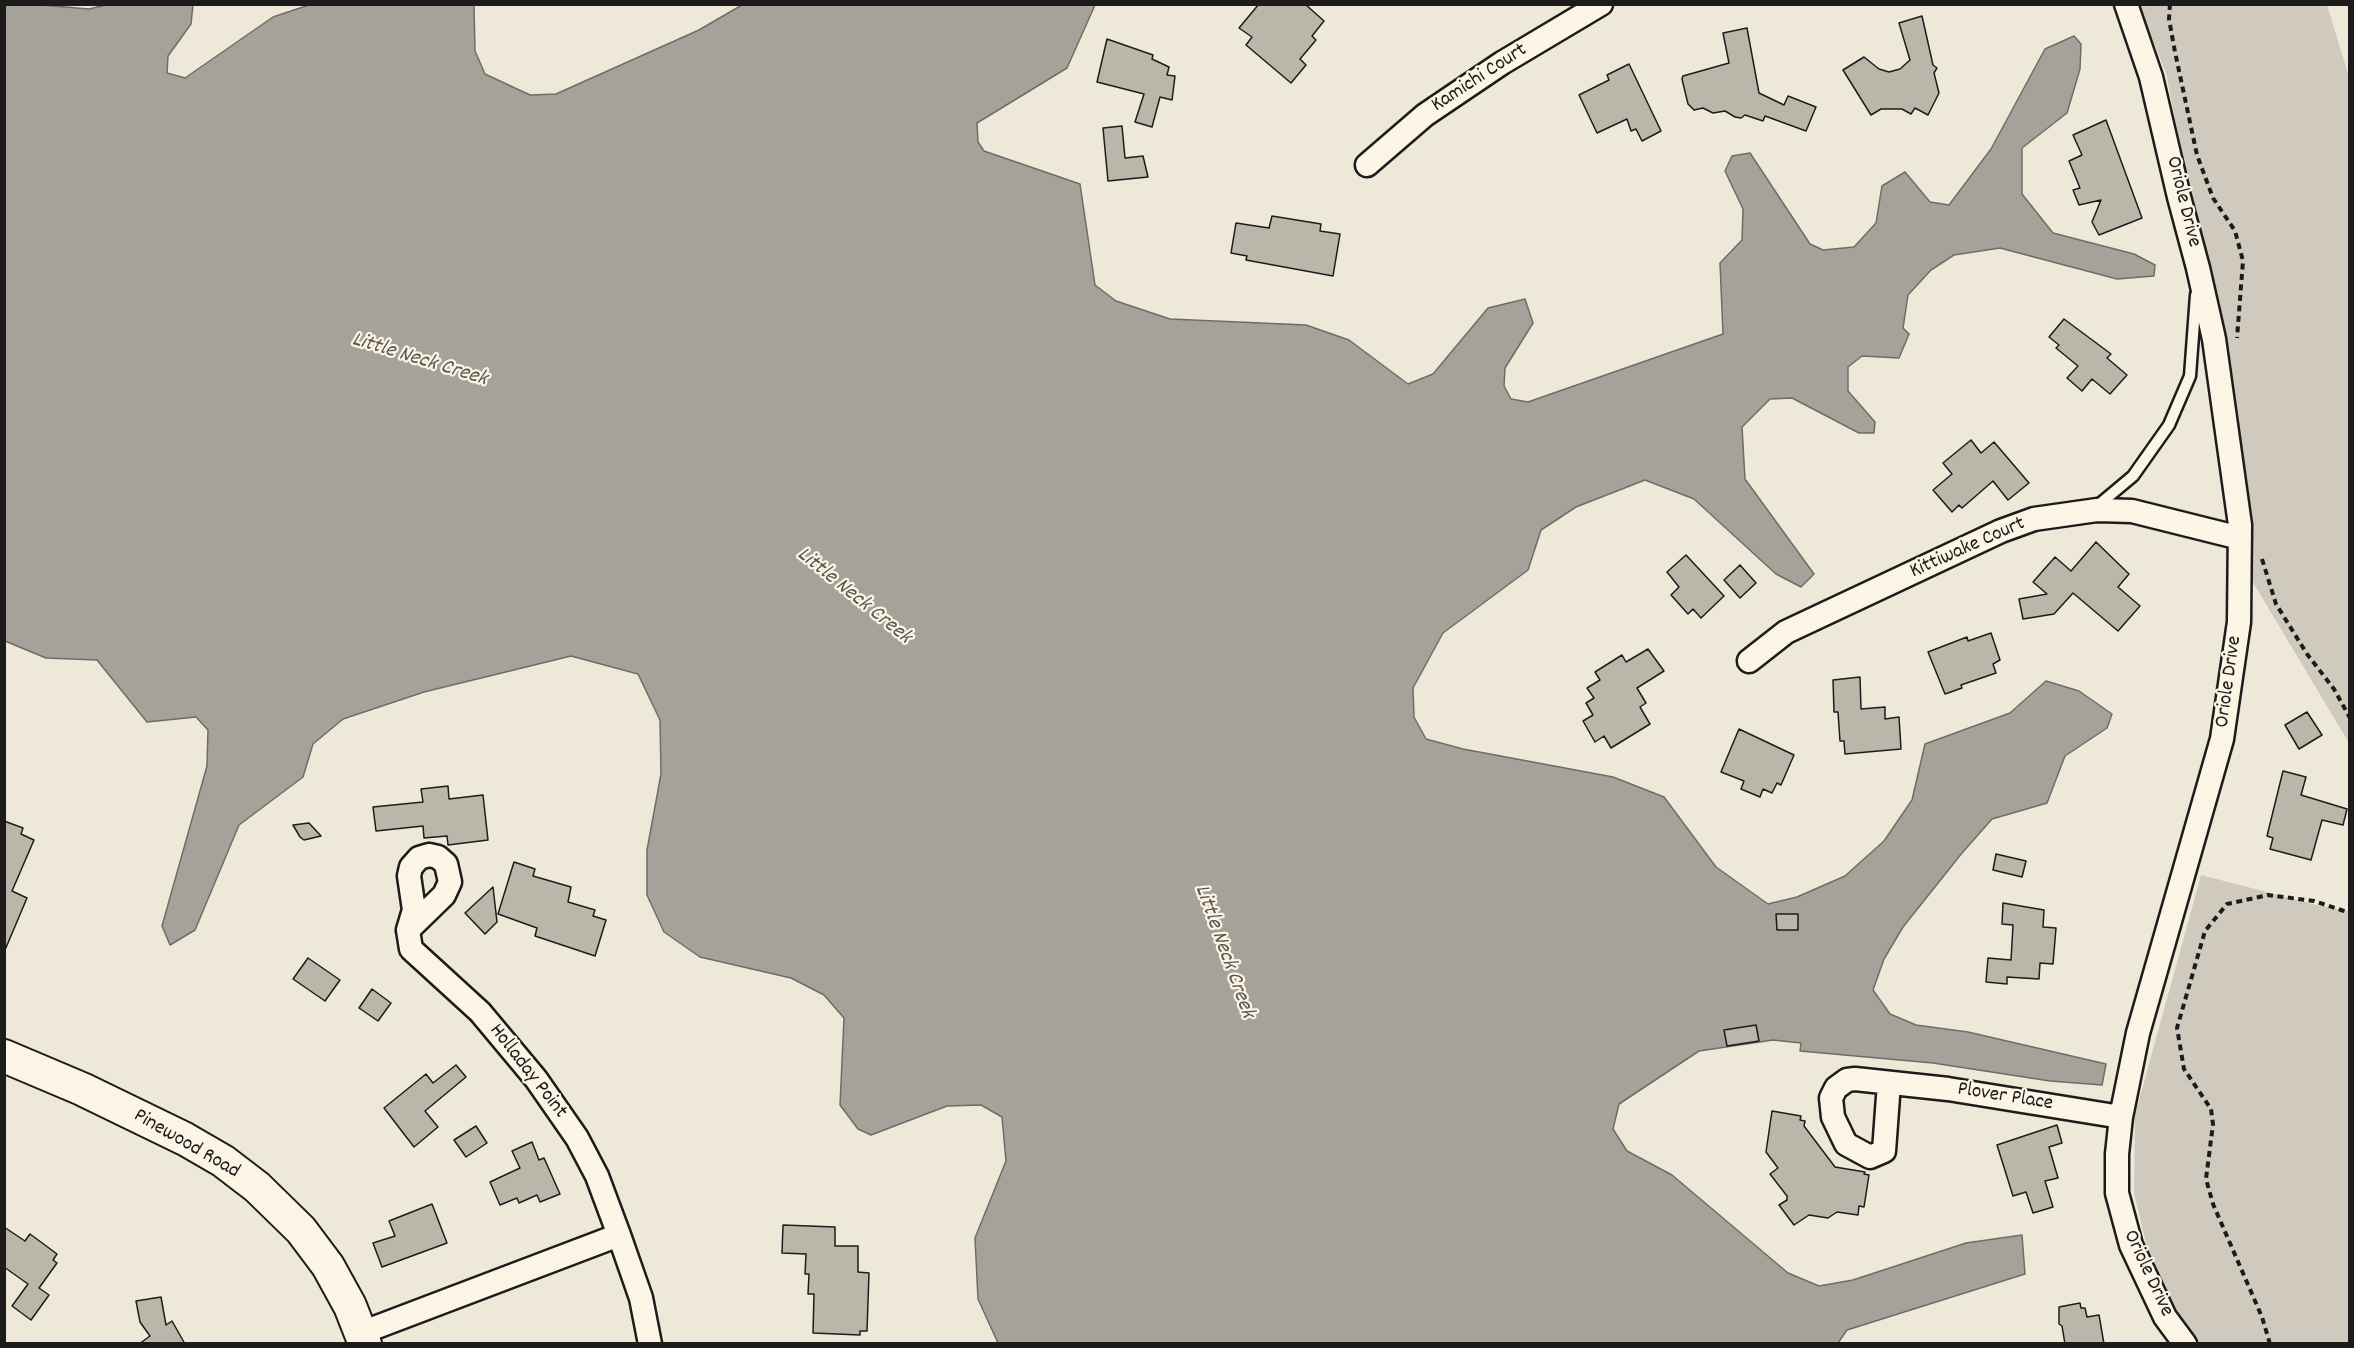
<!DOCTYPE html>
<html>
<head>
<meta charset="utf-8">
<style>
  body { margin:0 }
  #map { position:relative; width:2354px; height:1348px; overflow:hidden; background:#eee8d9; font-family:Dekko,sans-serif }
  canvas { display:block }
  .frame { position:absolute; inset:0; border:6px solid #1c1c1c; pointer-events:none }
</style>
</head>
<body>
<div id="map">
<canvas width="2354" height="1348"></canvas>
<div class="frame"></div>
</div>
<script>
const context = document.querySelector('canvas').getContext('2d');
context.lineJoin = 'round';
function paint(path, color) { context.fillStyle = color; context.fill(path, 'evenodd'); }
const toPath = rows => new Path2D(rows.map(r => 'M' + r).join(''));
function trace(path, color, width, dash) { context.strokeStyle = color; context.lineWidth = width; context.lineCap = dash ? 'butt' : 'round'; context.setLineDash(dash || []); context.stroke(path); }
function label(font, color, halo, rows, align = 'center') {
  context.font = font + ' Dekko,sans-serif'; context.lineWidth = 4.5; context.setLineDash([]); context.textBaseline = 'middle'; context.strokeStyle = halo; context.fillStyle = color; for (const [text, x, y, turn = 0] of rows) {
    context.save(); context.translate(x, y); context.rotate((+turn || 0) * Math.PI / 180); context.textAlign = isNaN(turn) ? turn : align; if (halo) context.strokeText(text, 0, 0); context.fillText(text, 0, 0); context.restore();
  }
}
paint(toPath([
  [2139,5,2327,5,2349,77,2349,743,2242,564,2190,197,2166,73],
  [2201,875,2321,906,2349,911,2350,1343,2195,1344,2170,1299,2147,1247,2134,1193,2135,1115]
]), '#cfcabd');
const water = toPath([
  [110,4,193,5,191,24,168,56,167,73,185,78,273,17,309,5,474,5,475,51,485,74,530,95,556,94,699,30,742,5,1095,5,1067,68,977,123,978,142,984,151,1080,184,1095,285,1116,301,1170,319,1306,325,1349,340,1408,384,1433,374,1488,308,1525,299,1533,323,1505,368,1504,386,1511,399,1528,402,1723,334,1720,263,1742,240,1743,209,1725,171,1732,156,1750,153,1810,244,1823,250,1854,247,1876,223,1882,186,1905,172,1930,202,1949,205,1991,149,2045,49,2074,36,2081,44,2080,69,2067,113,2022,148,2022,194,2053,233,2134,254,2155,265,2154,276,2117,279,2000,248,1954,255,1931,270,1908,295,1903,328,1909,334,1899,358,1862,356,1848,367,1848,391,1875,422,1874,433,1859,433,1792,398,1770,399,1742,427,1745,479,1814,574,1801,587,1776,574,1694,499,1645,480,1576,507,1541,530,1528,570,1443,633,1413,688,1414,717,1426,739,1463,749,1613,777,1664,797,1716,867,1768,904,1797,897,1845,876,1884,841,1912,800,1925,744,2010,713,2046,681,2079,691,2112,714,2107,728,2065,756,2047,803,1992,819,1962,853,1903,927,1884,959,1873,990,1890,1014,1916,1025,1968,1032,2106,1064,2102,1085,2050,1081,1933,1063,1800,1051,1801,1043,1773,1040,1699,1051,1619,1104,1613,1129,1627,1151,1672,1175,1788,1273,1819,1286,1853,1280,1966,1243,2022,1235,2025,1274,1847,1330,1838,1343,998,1343,978,1299,975,1238,1006,1161,1002,1117,981,1105,947,1106,871,1135,858,1129,840,1105,844,1018,824,995,791,978,700,957,664,932,647,895,647,850,661,774,660,720,638,674,571,656,424,692,343,719,313,744,303,777,239,825,195,930,170,945,162,926,207,766,208,730,196,717,147,722,97,660,46,658,5,641,4,5,41,5,89,9,110,4]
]);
paint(water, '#a7a299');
trace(water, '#6f6c67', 1.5);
const building = toPath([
  [1259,4,1305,4,1324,21,1312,36,1316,40,1300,59,1306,65,1291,83,1246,45,1252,37,1239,28,1259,4],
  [1922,16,1933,65,1937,68,1934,73,1939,93,1928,115,1915,108,1911,114,1902,109,1881,109,1871,115,1843,70,1864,57,1879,69,1889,72,1900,69,1910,60,1899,23,1922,16],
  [1747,28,1759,93,1784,105,1788,96,1816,107,1806,131,1765,116,1763,121,1745,115,1741,118,1735,117,1725,111,1713,113,1703,108,1694,110,1688,104,1682,79,1683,76,1729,63,1723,33,1747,28],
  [1107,39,1153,55,1152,59,1169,67,1167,75,1175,76,1172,100,1160,97,1152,127,1135,122,1144,94,1097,82,1107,39],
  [1629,64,1661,131,1642,141,1636,129,1631,131,1627,119,1597,133,1579,95,1609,80,1607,75,1629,64],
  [2106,120,2142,218,2099,235,2092,222,2101,200,2079,205,2073,190,2080,188,2069,161,2082,155,2073,135,2106,120],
  [1122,126,1125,158,1143,156,1148,177,1108,181,1103,128,1122,126],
  [1272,216,1321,224,1320,231,1340,234,1333,276,1246,260,1247,256,1231,253,1236,223,1269,228,1272,216],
  [2064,319,2111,354,2107,358,2127,375,2110,394,2092,379,2082,391,2067,378,2078,366,2056,348,2059,345,2049,337,2064,319],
  [1971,440,1981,453,1994,442,2029,483,2008,500,1993,481,1962,508,1959,505,1952,512,1933,490,1952,474,1943,463,1971,440],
  [2096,542,2129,574,2118,587,2140,606,2118,631,2073,593,2054,614,2023,619,2019,599,2047,594,2033,582,2055,557,2071,571,2096,542],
  [1686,555,1724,596,1701,618,1693,609,1688,614,1671,595,1679,587,1667,572,1686,555],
  [1740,565,1756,583,1740,598,1724,580,1740,565],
  [1991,633,2000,660,1993,664,1996,673,1961,685,1962,688,1945,694,1928,652,1967,637,1968,641,1991,633],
  [1648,649,1664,671,1637,688,1646,703,1640,707,1650,724,1611,748,1604,736,1595,742,1583,721,1593,715,1586,703,1594,698,1587,688,1600,680,1595,672,1622,655,1626,662,1648,649],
  [1860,677,1861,709,1885,707,1885,719,1899,717,1901,749,1845,754,1844,741,1840,741,1838,712,1834,712,1833,680,1860,677],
  [2307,712,2322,735,2299,749,2285,725,2307,712],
  [1739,729,1794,755,1781,785,1777,783,1772,793,1763,789,1760,797,1741,789,1744,781,1721,772,1739,729],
  [2283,771,2306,777,2301,795,2347,809,2343,825,2322,820,2311,860,2270,849,2273,838,2267,836,2283,771],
  [448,786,449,799,483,795,488,840,448,845,447,836,424,838,423,826,376,831,373,807,423,802,421,789,448,786],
  [4,821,23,828,21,834,34,840,12,891,27,898,5,950,4,821],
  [309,823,321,836,304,840,300,837,293,825,309,823],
  [1996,854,2026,861,2022,877,1993,870,1996,854],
  [514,862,535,869,533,876,571,887,568,902,595,910,593,916,606,920,595,956,535,936,537,928,498,914,514,862],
  [493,887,497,922,485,934,465,913,493,887],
  [2003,903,2044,910,2043,927,2056,928,2053,964,2040,963,2039,979,2007,977,2007,984,1986,982,1988,958,2011,960,2013,925,2002,924,2003,903],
  [1776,914,1798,914,1798,930,1777,930,1776,914],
  [308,958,340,980,325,1001,293,979,308,958],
  [372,989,391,1003,378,1021,359,1008,372,989],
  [1756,1025,1759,1041,1727,1046,1724,1030,1756,1025],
  [456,1065,466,1077,425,1111,438,1127,414,1147,384,1108,426,1074,433,1083,456,1065],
  [1772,1111,1801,1116,1800,1120,1805,1121,1804,1126,1835,1167,1865,1172,1864,1174,1869,1175,1864,1207,1859,1206,1858,1215,1837,1212,1828,1218,1809,1215,1794,1225,1779,1205,1787,1200,1787,1196,1770,1174,1778,1168,1766,1152,1772,1111],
  [2057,1125,2062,1143,2049,1147,2058,1178,2045,1181,2053,1207,2033,1213,2026,1192,2013,1196,1997,1145,2057,1125],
  [476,1126,487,1143,466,1157,454,1140,476,1126],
  [532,1142,539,1160,544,1158,560,1194,540,1202,537,1195,519,1203,517,1198,500,1205,490,1182,520,1168,512,1151,532,1142],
  [432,1204,447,1243,382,1267,373,1243,395,1236,389,1221,432,1204],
  [783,1225,835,1227,835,1246,858,1246,858,1272,869,1273,867,1331,860,1331,860,1335,813,1333,814,1294,808,1294,809,1274,805,1274,806,1254,782,1253,783,1225],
  [4,1227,25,1241,30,1234,57,1254,53,1260,57,1263,39,1288,49,1295,31,1320,12,1306,28,1284,4,1267,4,1227],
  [161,1297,166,1325,172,1321,185,1344,139,1344,150,1336,140,1322,136,1301,161,1297],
  [2080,1303,2081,1308,2085,1308,2087,1317,2099,1315,2104,1344,2065,1344,2062,1326,2059,1324,2059,1307,2080,1303]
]);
paint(building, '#bab6aa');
trace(building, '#1c1c1c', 1.5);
const lane = toPath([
  [2096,507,2133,476,2169,425,2190,376,2196,295]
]);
const street = toPath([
  [2126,4,2151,77,2179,197,2198,268,2214,339,2240,525,2239,622,2222,739,2138,1033,2121,1117,2117,1154,2117,1193,2131,1245,2165,1317,2185,1344],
  [1367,165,1425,115,1502,63,1601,4],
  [1749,661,1786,632,2001,531,2034,519,2097,510,2132,511,2240,538],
  [429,855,438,857,446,864,450,882,444,895,408,930,414,910,409,876,411,867,419,858,429,855],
  [408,930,411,949,480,1012,536,1079,577,1138,597,1176,619,1235,641,1298,650,1344],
  [1889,1083,1884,1151,1870,1157,1846,1144,1833,1117,1831,1098,1836,1088,1847,1080,1855,1079,1948,1089,2121,1117],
  [361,1333,619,1235]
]);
const secondary = toPath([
  [4,1056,82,1089,185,1139,223,1161,257,1187,301,1230,328,1266,350,1306,365,1344]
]);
trace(lane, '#1c1c1c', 15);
trace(street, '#1c1c1c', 27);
trace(secondary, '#1c1c1c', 36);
trace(toPath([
  [2170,4,2169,19,2175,52,2197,155,2213,198,2235,231,2243,261,2237,338],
  [2262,559,2276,604,2307,654,2334,689,2350,718],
  [2270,1344,2262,1317,2213,1204,2206,1179,2213,1124,2211,1109,2184,1069,2177,1028,2205,931,2227,904,2268,895,2314,901,2350,913]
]), '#1c1c1c', 4, [6, 4.5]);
trace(lane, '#fcf5e5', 10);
trace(street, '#fcf5e5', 22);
trace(secondary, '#fcf5e5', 32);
label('21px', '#1c1c1c', '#fcf5e5', [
  ["Kamichi Court",1480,79,-33],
  ["Oriole Drive",2182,202,76],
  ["Kittiwake Court",1968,549,-24],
  ["Oriole Drive",2230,682,-82],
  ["Holladay Point",527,1072,52],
  ["Plover Place",2005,1098,9],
  ["Pinewood Road",186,1145,30],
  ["Oriole Drive",2147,1274,65]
]);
label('italic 22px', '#5b5854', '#fcf5e5', [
  ["Little Neck Creek",419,361,17],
  ["Little Neck Creek",853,597,39],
  ["Little Neck Creek",1223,952,70]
]);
</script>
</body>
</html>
